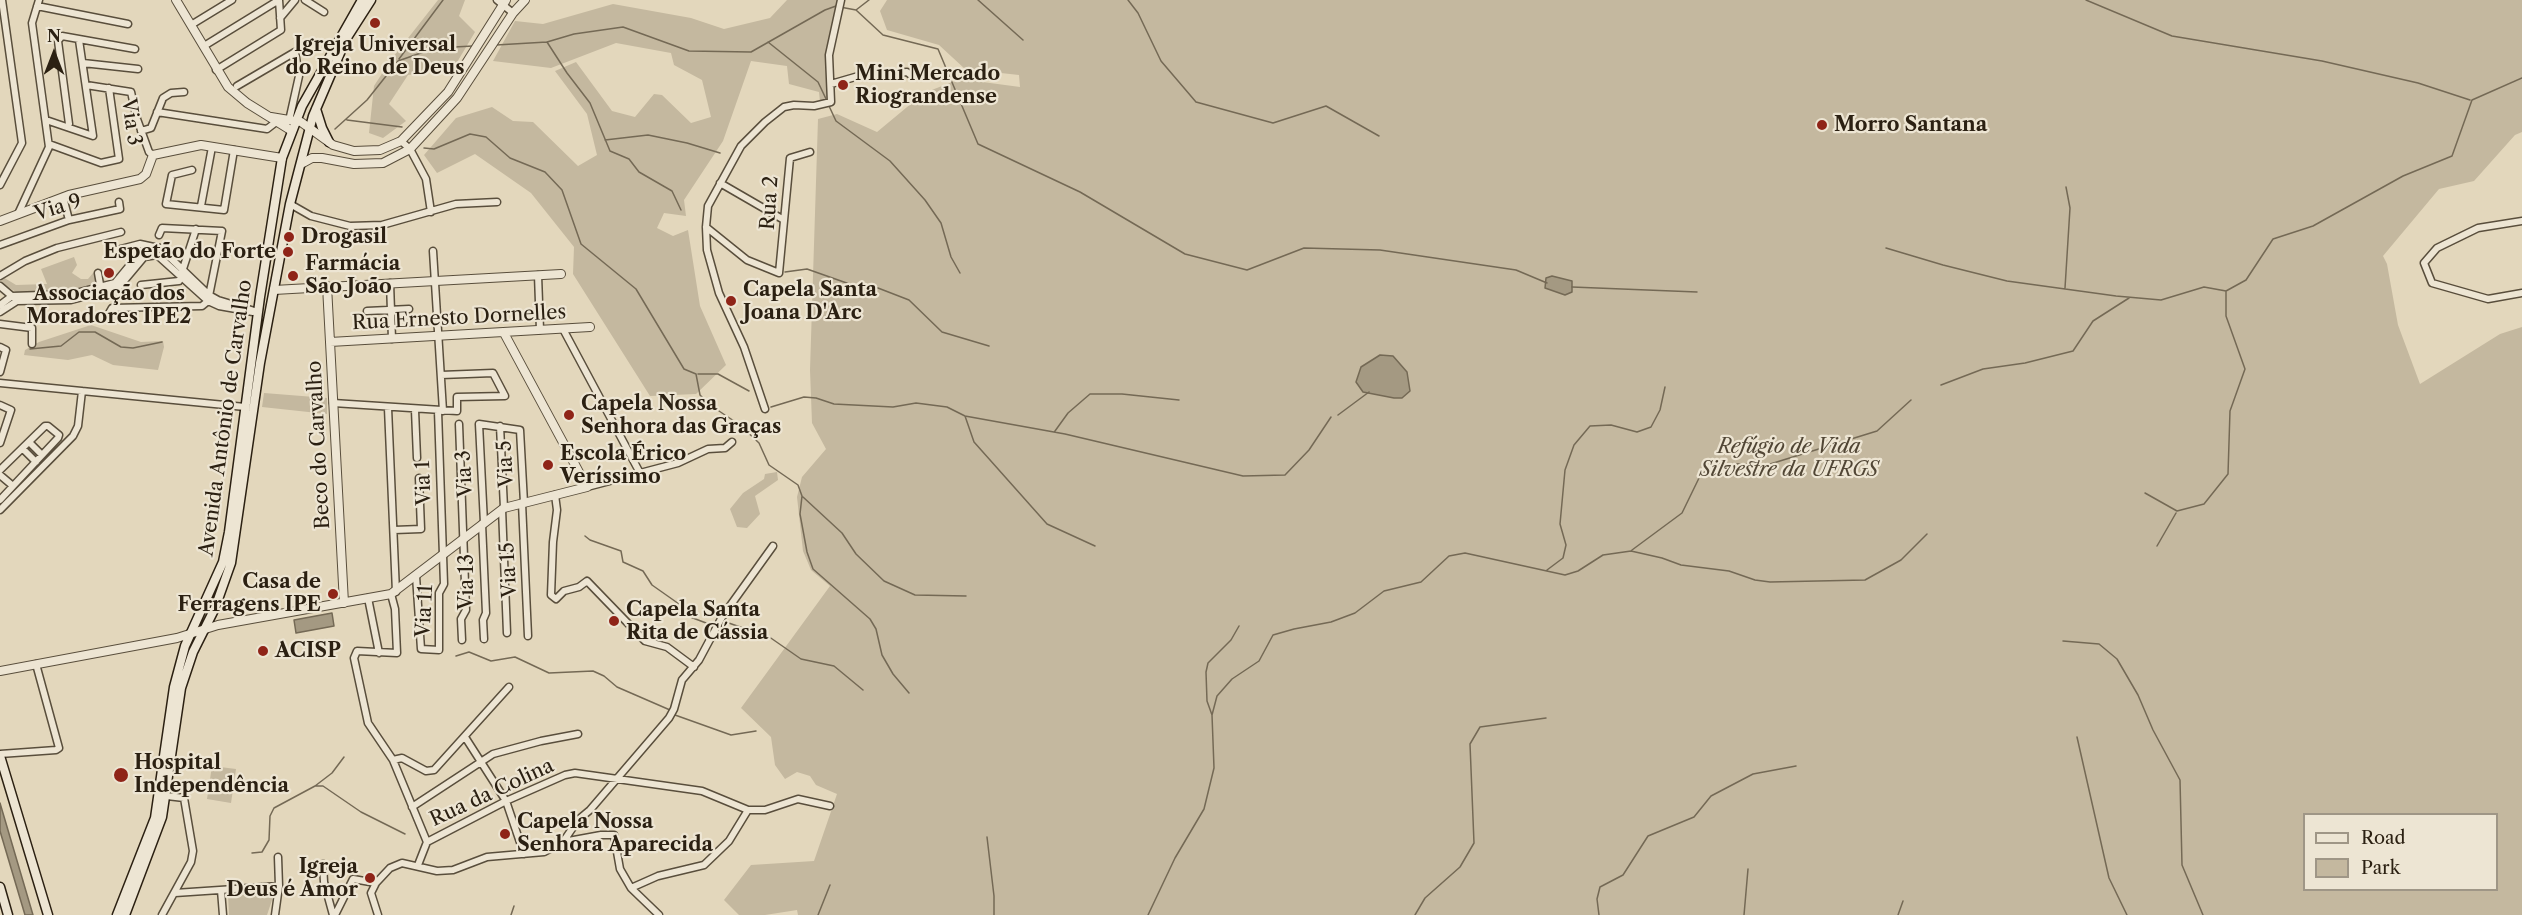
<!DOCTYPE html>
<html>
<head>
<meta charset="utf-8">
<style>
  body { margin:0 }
  #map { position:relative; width:2522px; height:915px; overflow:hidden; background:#e3d7bc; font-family:"Libre Caslon Text",serif }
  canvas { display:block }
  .legend { position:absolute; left:2303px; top:813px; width:195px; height:78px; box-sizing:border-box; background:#ede5d3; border:2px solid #9f9686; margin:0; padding:8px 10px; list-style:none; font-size:18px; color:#2b2012 }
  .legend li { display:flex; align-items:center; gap:12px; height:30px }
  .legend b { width:30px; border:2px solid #9f9686 }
  .north { position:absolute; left:24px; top:24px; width:60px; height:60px; -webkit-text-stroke:4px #ede5d3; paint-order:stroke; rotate:0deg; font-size:16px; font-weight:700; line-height:24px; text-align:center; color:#2b2012 }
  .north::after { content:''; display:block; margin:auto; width:21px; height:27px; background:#2b2012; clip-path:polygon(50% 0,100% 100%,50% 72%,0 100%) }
</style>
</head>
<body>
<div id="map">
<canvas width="2522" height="915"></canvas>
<ul class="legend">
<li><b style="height:8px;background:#ede5d3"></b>Road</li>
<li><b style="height:16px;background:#c4b89f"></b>Park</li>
</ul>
<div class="north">N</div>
</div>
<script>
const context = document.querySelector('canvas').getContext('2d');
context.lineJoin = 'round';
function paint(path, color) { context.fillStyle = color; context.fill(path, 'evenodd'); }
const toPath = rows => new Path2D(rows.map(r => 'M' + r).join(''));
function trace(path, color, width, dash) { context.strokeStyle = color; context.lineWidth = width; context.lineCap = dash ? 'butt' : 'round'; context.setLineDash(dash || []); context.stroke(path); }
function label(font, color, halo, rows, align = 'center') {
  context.font = font + ' "Libre Caslon Text",serif'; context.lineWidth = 4.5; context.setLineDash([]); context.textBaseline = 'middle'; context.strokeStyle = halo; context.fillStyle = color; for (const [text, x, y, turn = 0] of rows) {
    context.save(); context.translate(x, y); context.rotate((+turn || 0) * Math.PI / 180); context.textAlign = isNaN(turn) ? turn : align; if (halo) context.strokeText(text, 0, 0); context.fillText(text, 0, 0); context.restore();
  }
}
paint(toPath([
  [438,0,465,0,459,16,475,32,453,69,408,75,389,104,406,121,383,138,369,133,374,86,390,61],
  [787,0,837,0,837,9,825,59,830,83,828,97,820,102,819,92,789,84,787,66,751,61,723,141,684,200,686,216,664,213,657,228,673,236,688,230,700,306,726,365,696,394,650,396,573,274,574,247,531,193,475,154,437,173,424,155,456,118,492,107,513,121,533,122,578,166,597,155,587,114,555,71,576,62,612,111,635,117,654,94,662,95,691,123,711,117,702,80,674,65,671,53,616,43,551,68,493,61,515,21,543,24,613,4,691,18,724,29,770,18],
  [887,0,2522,0,2522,132,2515,135,2474,181,2439,189,2383,256,2387,264,2398,325,2420,384,2500,334,2522,327,2522,915,798,915,797,910,765,915,739,915,724,900,751,865,814,861,837,794,816,785,810,776,797,772,785,779,775,765,771,737,741,708,830,586,811,570,803,551,797,497,802,477,826,449,812,423,810,370,818,119,837,114,877,132,924,93,960,79,1020,87,1019,75,965,69,939,45,887,30,880,11],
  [2304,814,2496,814,2496,890,2304,890],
  [74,257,77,265,72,273,81,279,88,279,93,273,109,283,69,292,16,292,0,282,3,277,16,285,47,284,41,269],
  [91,325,141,342,163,341,164,347,158,370,113,365,92,355,68,360,24,355,25,350,39,342],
  [264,393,327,398,327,414,262,407],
  [777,472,778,480,755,496,760,514,747,528,737,527,730,509,743,493,764,479,765,474],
  [212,766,236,769,231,803,207,799],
  [272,891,272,900,267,915,229,915,228,894]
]), '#c4b89f');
const water = toPath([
  [1552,276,1572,281,1572,292,1565,295,1545,288,1546,278,1552,276],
  [1380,355,1393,356,1407,372,1410,391,1402,398,1394,398,1363,392,1356,382,1361,367,1380,355],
  [332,613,334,626,296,633,294,620,332,613],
  [0,803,33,915,25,915,0,831,0,803]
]);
paint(water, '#a49982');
trace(water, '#746955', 1.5);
trace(toPath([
  [978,0,1023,40],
  [1128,0,1138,13,1161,61,1196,102,1273,123,1326,106,1379,136],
  [2086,0,2172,36,2322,61,2418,83,2470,100],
  [840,7,856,10,883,35,938,49,978,144,1080,192,1185,254,1247,270,1304,248,1380,250,1516,270,1547,283],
  [856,10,869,0],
  [547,42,567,73,590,103,610,151,629,159,639,172,672,191,681,210],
  [768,42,818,82,827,101],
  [496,45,547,42,574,34,623,27,689,51,751,52,825,10,836,6],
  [399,59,443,0],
  [829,106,836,121,890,161,925,200,941,223,951,257,960,273],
  [347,120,402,127],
  [335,129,367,100,398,61,435,48,473,46],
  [605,140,648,135,687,143,720,153],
  [424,148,434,149,470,134,486,137,510,158,545,172,562,190,581,244,636,289,684,369,696,374,700,395,710,405,740,425,759,443,769,465,798,485,802,496,800,514,807,552,813,569,870,619,876,629,882,655,893,674,909,693],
  [1886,248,1943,265,2007,281,2116,296,2161,300,2204,287,2226,291,2246,280,2273,239,2313,226,2403,176,2452,156,2472,100,2522,78],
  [785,272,807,269,858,287,878,288,909,300,942,332,989,346],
  [1572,287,1697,292],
  [2065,288,2070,208,2066,187],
  [30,349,61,346,79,332,95,332,121,347,133,348,162,342],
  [698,374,718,374,749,391],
  [1941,385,1983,369,2025,363,2073,351,2093,321,2129,298],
  [771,407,804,397,816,398,834,404,893,407,916,403,947,407,965,416,1065,434,1243,476,1285,475,1309,450,1331,417],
  [1338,415,1369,392],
  [965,416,974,442,1047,524,1095,546],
  [1055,431,1068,413,1090,394,1122,394,1179,400],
  [2145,493,2177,511,2204,504,2228,474,2230,411,2245,369,2226,316,2226,291],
  [803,497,842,533,856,554,884,581,915,595,966,596],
  [585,536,590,540,621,551,623,562,643,571,652,585,679,604,685,615,714,626],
  [2157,546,2176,513],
  [1632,550,1682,513,1700,476,1714,463,1767,465,1877,431,1911,400],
  [1547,570,1563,558,1566,545,1560,524,1565,470,1574,445,1590,426,1611,425,1637,432,1651,427,1660,410,1665,387],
  [723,621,743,628,755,627,801,659,834,666,863,690],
  [2063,641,2099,644,2117,659,2138,695,2153,730,2180,780,2182,865,2203,915],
  [456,656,469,652,491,661,515,657,549,673,593,671,604,676,617,687,670,710],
  [675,715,731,735,756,731],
  [1212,715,1207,701,1206,672,1208,663,1231,640,1239,626],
  [2077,737,2109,878,2127,915],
  [315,786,332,773,344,757],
  [987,837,994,896,994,915],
  [252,853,262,852,269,840,270,816,274,808,315,786,323,786,361,812,405,834],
  [511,915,514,906],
  [818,915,830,885],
  [1148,915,1175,858,1204,809,1214,768,1212,715,1217,696,1232,679,1259,661,1273,635,1294,629,1331,622,1355,613,1384,591,1421,582,1449,556,1465,553,1565,575,1578,571,1603,555,1631,551,1662,558,1681,565,1729,571,1755,580,1770,582,1865,580,1901,560,1927,534],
  [1415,915,1425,898,1460,867,1474,843,1470,744,1480,727,1546,718],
  [1599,915,1597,899,1600,887,1623,875,1648,836,1694,817,1711,796,1753,774,1796,766],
  [1744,915,1748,869],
  [1898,915,1903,901]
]), '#746955', 1.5);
const minor = toPath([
  [305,0,324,12],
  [497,0,513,13],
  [37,6,128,24],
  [280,18,295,0],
  [191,25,232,0],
  [204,46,279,0,281,30,216,70],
  [83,63,138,69],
  [831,84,862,75,907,72,912,76],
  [86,85,131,92,137,119,149,152,153,155],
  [237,86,295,52,299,76,289,121],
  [157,112,267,129,280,119],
  [46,120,93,136,79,40],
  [69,124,58,41,62,36,135,49],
  [141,131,151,128,163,98,171,93,184,92],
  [401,141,410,149,426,179,431,212],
  [49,144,101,163,119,159,109,88],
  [192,170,172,175,166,204,224,210,234,150],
  [720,183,784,220],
  [0,185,22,143,2,0],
  [63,197,69,220],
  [290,204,311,216,350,226,382,225,456,204,497,202],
  [201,206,212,147],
  [18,214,49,147,32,23,39,0],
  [2522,221,2478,228,2437,248,2424,263,2432,283,2488,299,2522,293],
  [706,227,747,260,779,273,790,158,810,152],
  [0,245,69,220,120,209,119,202],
  [113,251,140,244,154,247],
  [433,251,443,411],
  [98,273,101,290],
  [538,275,540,330],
  [0,276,25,261,57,248,121,232],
  [390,283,392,339],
  [141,285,179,281,196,229],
  [0,286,13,297],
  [0,305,12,296,72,294,115,283,139,254,155,247,160,248,209,295,218,300,258,312],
  [367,311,409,309],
  [0,312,17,301,71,300,118,288,144,257,157,255,208,301,219,306,253,312],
  [108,315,112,308,202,306,208,301,222,231,162,228,159,235],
  [0,324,32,328,32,344],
  [563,329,640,473],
  [0,347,6,350,0,372],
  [0,383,245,407],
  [333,403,457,411,457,397,505,396,493,373,441,375],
  [0,405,11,410,0,443],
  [388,408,396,592],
  [765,409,744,347,719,293,707,250,706,227,708,206,741,146,765,122,784,107,794,105,814,106,831,102,829,55,841,0],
  [415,410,417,458],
  [459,424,466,610,461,619,462,640],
  [500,426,504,508],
  [29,442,42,455],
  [23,449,36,462],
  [0,470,45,426,48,426,59,435,58,438,0,500],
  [0,475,13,486],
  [587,487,678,463,708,449,725,448,732,442],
  [555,495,557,510,553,542,551,595,556,599,564,591,579,587,587,581,645,641,667,647,694,667],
  [522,503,528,636],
  [502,509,507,633],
  [0,510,73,436,78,426,82,391],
  [484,523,479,424,520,430,524,503],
  [482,524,486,613,483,620,484,639],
  [394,530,421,529,419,478],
  [416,576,421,649,439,650,439,593,444,584,438,411],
  [391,594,395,609,397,653,357,651,354,658,368,723,393,760,427,842],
  [368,598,379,653],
  [465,737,506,801,524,854],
  [0,754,56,750,59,748,36,664],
  [393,760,402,758,426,771,434,770,509,687],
  [412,807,493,754,541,741,578,734],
  [427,842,506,801,565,775,575,773,702,791,748,810,765,810,798,799,830,806],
  [563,842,601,835,614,835,620,869,631,888,659,915],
  [323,864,324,882,333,915],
  [418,865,427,842],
  [631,888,658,876,704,865,729,841,748,810],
  [221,890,223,915],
  [175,893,279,886],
  [162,915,191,862,193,851,184,798,167,796],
  [275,915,279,886,278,857],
  [335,915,353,879,376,883],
  [378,915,371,893,376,883,390,868,402,863,437,871,453,870,487,857,544,852,563,842,578,820,590,810,669,718,674,709,682,680,699,660,722,617,773,546]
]);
const tertiary = toPath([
  [176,0,228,87,247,103,292,131],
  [271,117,301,122,333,145,354,151,380,150,401,141,448,92,506,0],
  [303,163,312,158,322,158,354,164,383,163,410,149,457,98,513,13,525,0],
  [0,221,69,195,140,179,146,174,153,155,201,145,282,158],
  [327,286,344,603],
  [274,290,561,274],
  [330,342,590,327],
  [0,671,177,638,218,625,391,594,504,508,587,487,504,333]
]);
const secondary = toPath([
  [316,109,322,128,329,142],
  [0,756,48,915],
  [0,887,8,915],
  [117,915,155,818,174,687,185,646,223,562,229,532,260,297,282,158,302,106,362,0],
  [125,915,162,817,181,688,193,652,215,608,231,563,260,363,290,204,313,116,346,39,371,0]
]);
trace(minor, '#594e3c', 9);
trace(tertiary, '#594e3c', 10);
trace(secondary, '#2b2012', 11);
trace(minor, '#ede5d3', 6);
trace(tertiary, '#ede5d3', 8);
trace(secondary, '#ede5d3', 8);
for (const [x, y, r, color] of [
  [375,23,6,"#8f2418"],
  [843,85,6,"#8f2418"],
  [1822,125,6,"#8f2418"],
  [289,237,6,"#8f2418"],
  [288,252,6,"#8f2418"],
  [109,273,6,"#8f2418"],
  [293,276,6,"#8f2418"],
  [731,301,6,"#8f2418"],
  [569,415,6,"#8f2418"],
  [548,465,6,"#8f2418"],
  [333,594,6,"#8f2418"],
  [614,621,6,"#8f2418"],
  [263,651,6,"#8f2418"],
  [121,775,8,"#8f2418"],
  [505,834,6,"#8f2418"],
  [370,878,6,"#8f2418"]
]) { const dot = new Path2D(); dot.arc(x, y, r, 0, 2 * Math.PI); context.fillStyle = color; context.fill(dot); trace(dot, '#ede5d3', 2); }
label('bold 20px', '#2b2012', '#ede5d3', [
  ["Igreja Universal",375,45,"center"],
  ["do Reino de Deus",375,68,"center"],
  ["Mini Mercado",855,74],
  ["Riograndense",855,97],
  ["Morro Santana",1834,125],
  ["Drogasil",301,237],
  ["Espetão do Forte",276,252,"right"],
  ["Farmácia",305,264],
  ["São João",305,287],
  ["Capela Santa",743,290],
  ["Joana D'Arc",743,313],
  ["Associação dos",109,294,"center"],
  ["Moradores IPE2",109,317,"center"],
  ["Capela Nossa",581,404],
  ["Senhora das Graças",581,427],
  ["Escola Érico",560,454],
  ["Veríssimo",560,477],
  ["Casa de",321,582,"right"],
  ["Ferragens IPE",321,605,"right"],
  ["Capela Santa",626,610],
  ["Rita de Cássia",626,633],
  ["ACISP",275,651],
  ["Hospital",134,763],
  ["Independência",134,786],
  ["Capela Nossa",517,822],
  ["Senhora Aparecida",517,845],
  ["Igreja",358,867,"right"],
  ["Deus é Amor",358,890,"right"]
], 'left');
label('20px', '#2b2012', '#ede5d3', [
  ["Via 3",131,122,82],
  ["Rua 2",770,203,-86],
  ["Via 9",58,208,-17],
  ["Rua Ernesto Dornelles",459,318,-3],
  ["Avenida Antônio de Carvalho",226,418,-82],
  ["Beco do Carvalho",319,445,-93],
  ["Via 5",506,464,-93],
  ["Via 3",465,474,-93],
  ["Via 1",424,483,-92],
  ["Via 15",509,570,-93],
  ["Via 13",467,582,-90],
  ["Via 11",425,611,-87],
  ["Rua da Colina",492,793,-25]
]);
label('italic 20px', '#514635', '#ede5d3', [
  ["Refúgio de Vida",1789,447],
  ["Silvestre da UFRGS",1789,470]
]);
</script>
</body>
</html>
